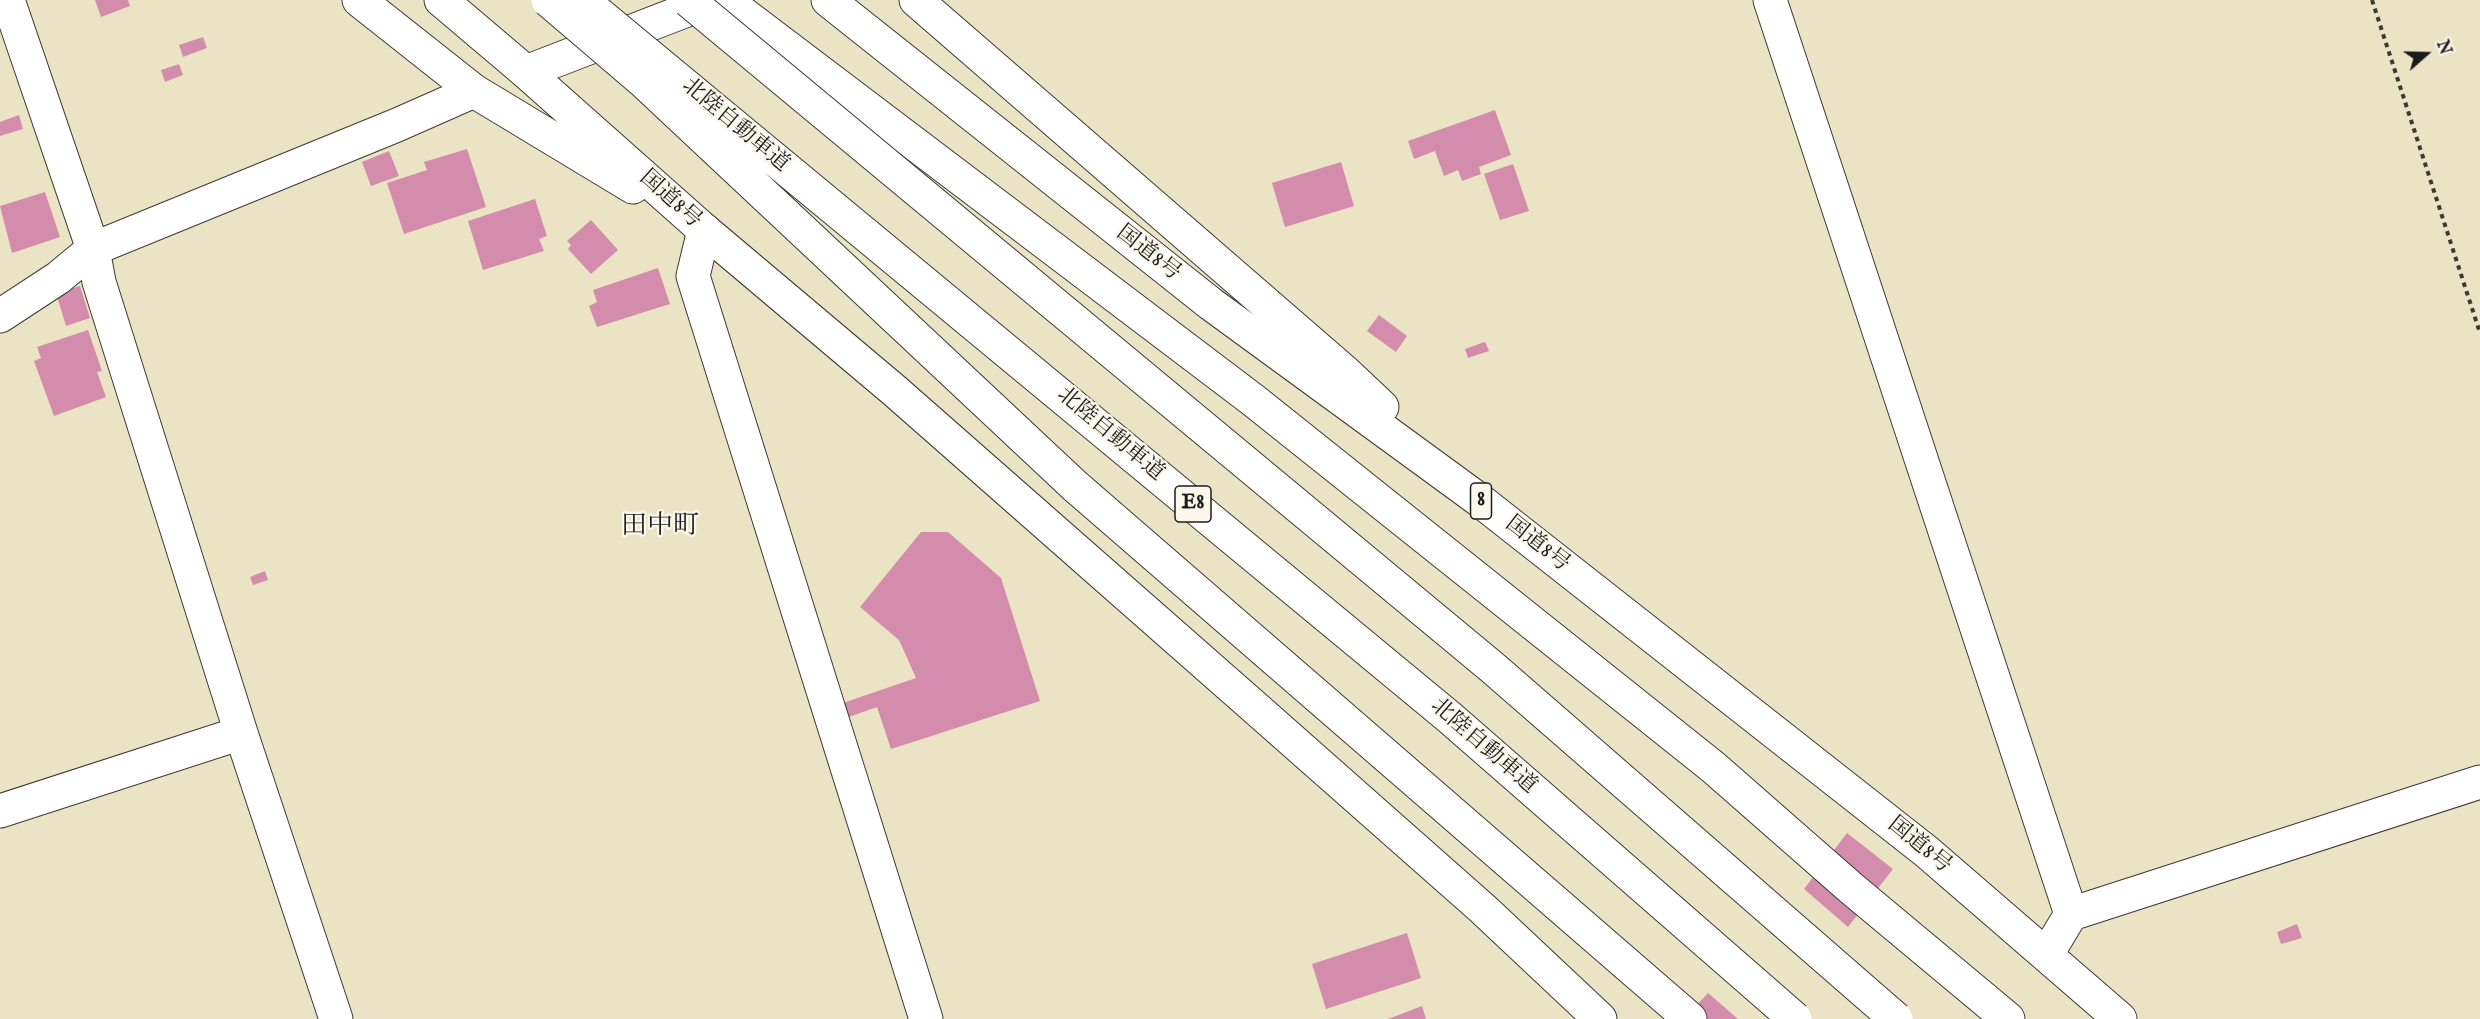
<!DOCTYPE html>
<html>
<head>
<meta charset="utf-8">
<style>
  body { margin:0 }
  #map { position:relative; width:2480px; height:1019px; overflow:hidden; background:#eae4c4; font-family:"IM FELL English",serif }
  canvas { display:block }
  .north { position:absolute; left:2396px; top:24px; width:60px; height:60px; -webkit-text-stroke:4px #fbf7ec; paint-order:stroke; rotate:70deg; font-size:16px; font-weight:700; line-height:24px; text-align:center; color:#1c1c1c }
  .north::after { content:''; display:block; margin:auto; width:21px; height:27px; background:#1c1c1c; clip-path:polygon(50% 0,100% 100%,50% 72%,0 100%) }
</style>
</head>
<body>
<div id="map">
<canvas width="2480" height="1019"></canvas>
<div class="north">N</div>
</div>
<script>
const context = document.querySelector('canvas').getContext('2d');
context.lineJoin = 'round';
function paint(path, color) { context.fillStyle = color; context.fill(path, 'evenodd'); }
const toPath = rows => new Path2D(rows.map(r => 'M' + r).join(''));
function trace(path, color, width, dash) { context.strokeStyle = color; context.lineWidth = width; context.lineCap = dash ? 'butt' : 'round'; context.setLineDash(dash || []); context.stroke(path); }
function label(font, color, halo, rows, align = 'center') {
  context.font = font + ' "IM FELL English","Noto Serif JP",serif'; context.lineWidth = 4.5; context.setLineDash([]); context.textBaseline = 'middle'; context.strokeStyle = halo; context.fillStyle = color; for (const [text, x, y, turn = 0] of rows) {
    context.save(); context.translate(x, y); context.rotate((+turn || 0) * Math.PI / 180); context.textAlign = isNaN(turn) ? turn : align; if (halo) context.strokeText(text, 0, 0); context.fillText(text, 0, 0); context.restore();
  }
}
paint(toPath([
  [95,0,128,0,130,6,101,17],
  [203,37,207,48,183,57,179,45],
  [179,64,183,75,165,82,161,70],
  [1495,110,1511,155,1479,167,1481,174,1462,181,1458,170,1444,176,1435,151,1414,159,1408,141],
  [19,115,23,129,0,136,0,122],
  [467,149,486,207,404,234,387,183,427,170,424,162],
  [389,151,399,176,371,186,362,162],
  [1341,162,1354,206,1285,227,1272,183],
  [1513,164,1529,211,1500,220,1484,174],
  [45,192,60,237,12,253,0,206],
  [535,199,547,236,539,239,544,251,483,270,468,221],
  [591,220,618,250,591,274,568,249,571,245,567,241],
  [658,268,670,304,597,327,589,306,597,302,593,290],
  [80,286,90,318,66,326,56,293],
  [1379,315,1407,336,1396,352,1367,331],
  [88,330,102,371,97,372,106,397,54,416,34,361,41,358,37,347],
  [1485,342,1489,351,1468,358,1465,349],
  [921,532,948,532,1001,578,1040,701,891,749,877,707,846,718,840,704,916,678,899,640,860,607],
  [265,571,268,580,253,585,250,577],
  [1847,833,1893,869,1848,927,1804,889],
  [2297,924,2302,938,2281,944,2277,932],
  [1407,933,1421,978,1326,1009,1312,964],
  [1708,993,1738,1019,1684,1019],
  [1422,1006,1426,1019,1388,1019]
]), '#d48cad');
const minor = toPath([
  [8,0,93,249,99,282,241,733,336,1019],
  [1770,0,2071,914],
  [526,72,713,0],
  [704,230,693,276,926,1019],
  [0,316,58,278,93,249,397,125,474,91],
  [0,811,241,733],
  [2047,954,2071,914,2480,782]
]);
const highway = toPath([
  [359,0,474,91,633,187],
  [441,0,526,72,704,230,895,391,1260,712,1483,909,1600,1019],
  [725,0,1253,400,1713,767,1851,888,2008,1019],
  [828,0,1211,304,1478,499,1927,852,2120,1019],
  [916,0,1346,373,1382,407],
  [1075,486,1690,1019]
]);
trace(minor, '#3b3a35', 35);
trace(highway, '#3b3a35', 35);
trace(toPath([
  [2372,0,2480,333]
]), '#3b3a35', 4, [4.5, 4.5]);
trace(minor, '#fff', 33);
trace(highway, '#fff', 33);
const highwayBridge = toPath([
  [548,0,644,82,1075,486],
  [582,0,1449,717,1795,1019],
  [688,0,1493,668,1896,1019]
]);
trace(highwayBridge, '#3b3a35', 35, []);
trace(highwayBridge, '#fff', 33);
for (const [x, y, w] of [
  [1481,501,21],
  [1193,504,36]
]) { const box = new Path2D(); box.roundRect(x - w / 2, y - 18, w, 36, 4.5); context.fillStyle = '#fbf7ec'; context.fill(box); trace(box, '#1c1c1c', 1.5); }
label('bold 21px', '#1c1c1c', null, [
  ["8",1481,501],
  ["E8",1193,504]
]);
label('22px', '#1c1c1c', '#fbf7ec', [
  ["北陸自動車道",735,126,40],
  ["国道8号",670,200,42],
  ["国道8号",1148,254,38],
  ["北陸自動車道",1110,435,40],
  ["国道8号",1537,545,38],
  ["北陸自動車道",1483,747,41],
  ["国道8号",1919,846,39]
]);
label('26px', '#1c1c1c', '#fbf7ec', [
  ["田中町",660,528]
]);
</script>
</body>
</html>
